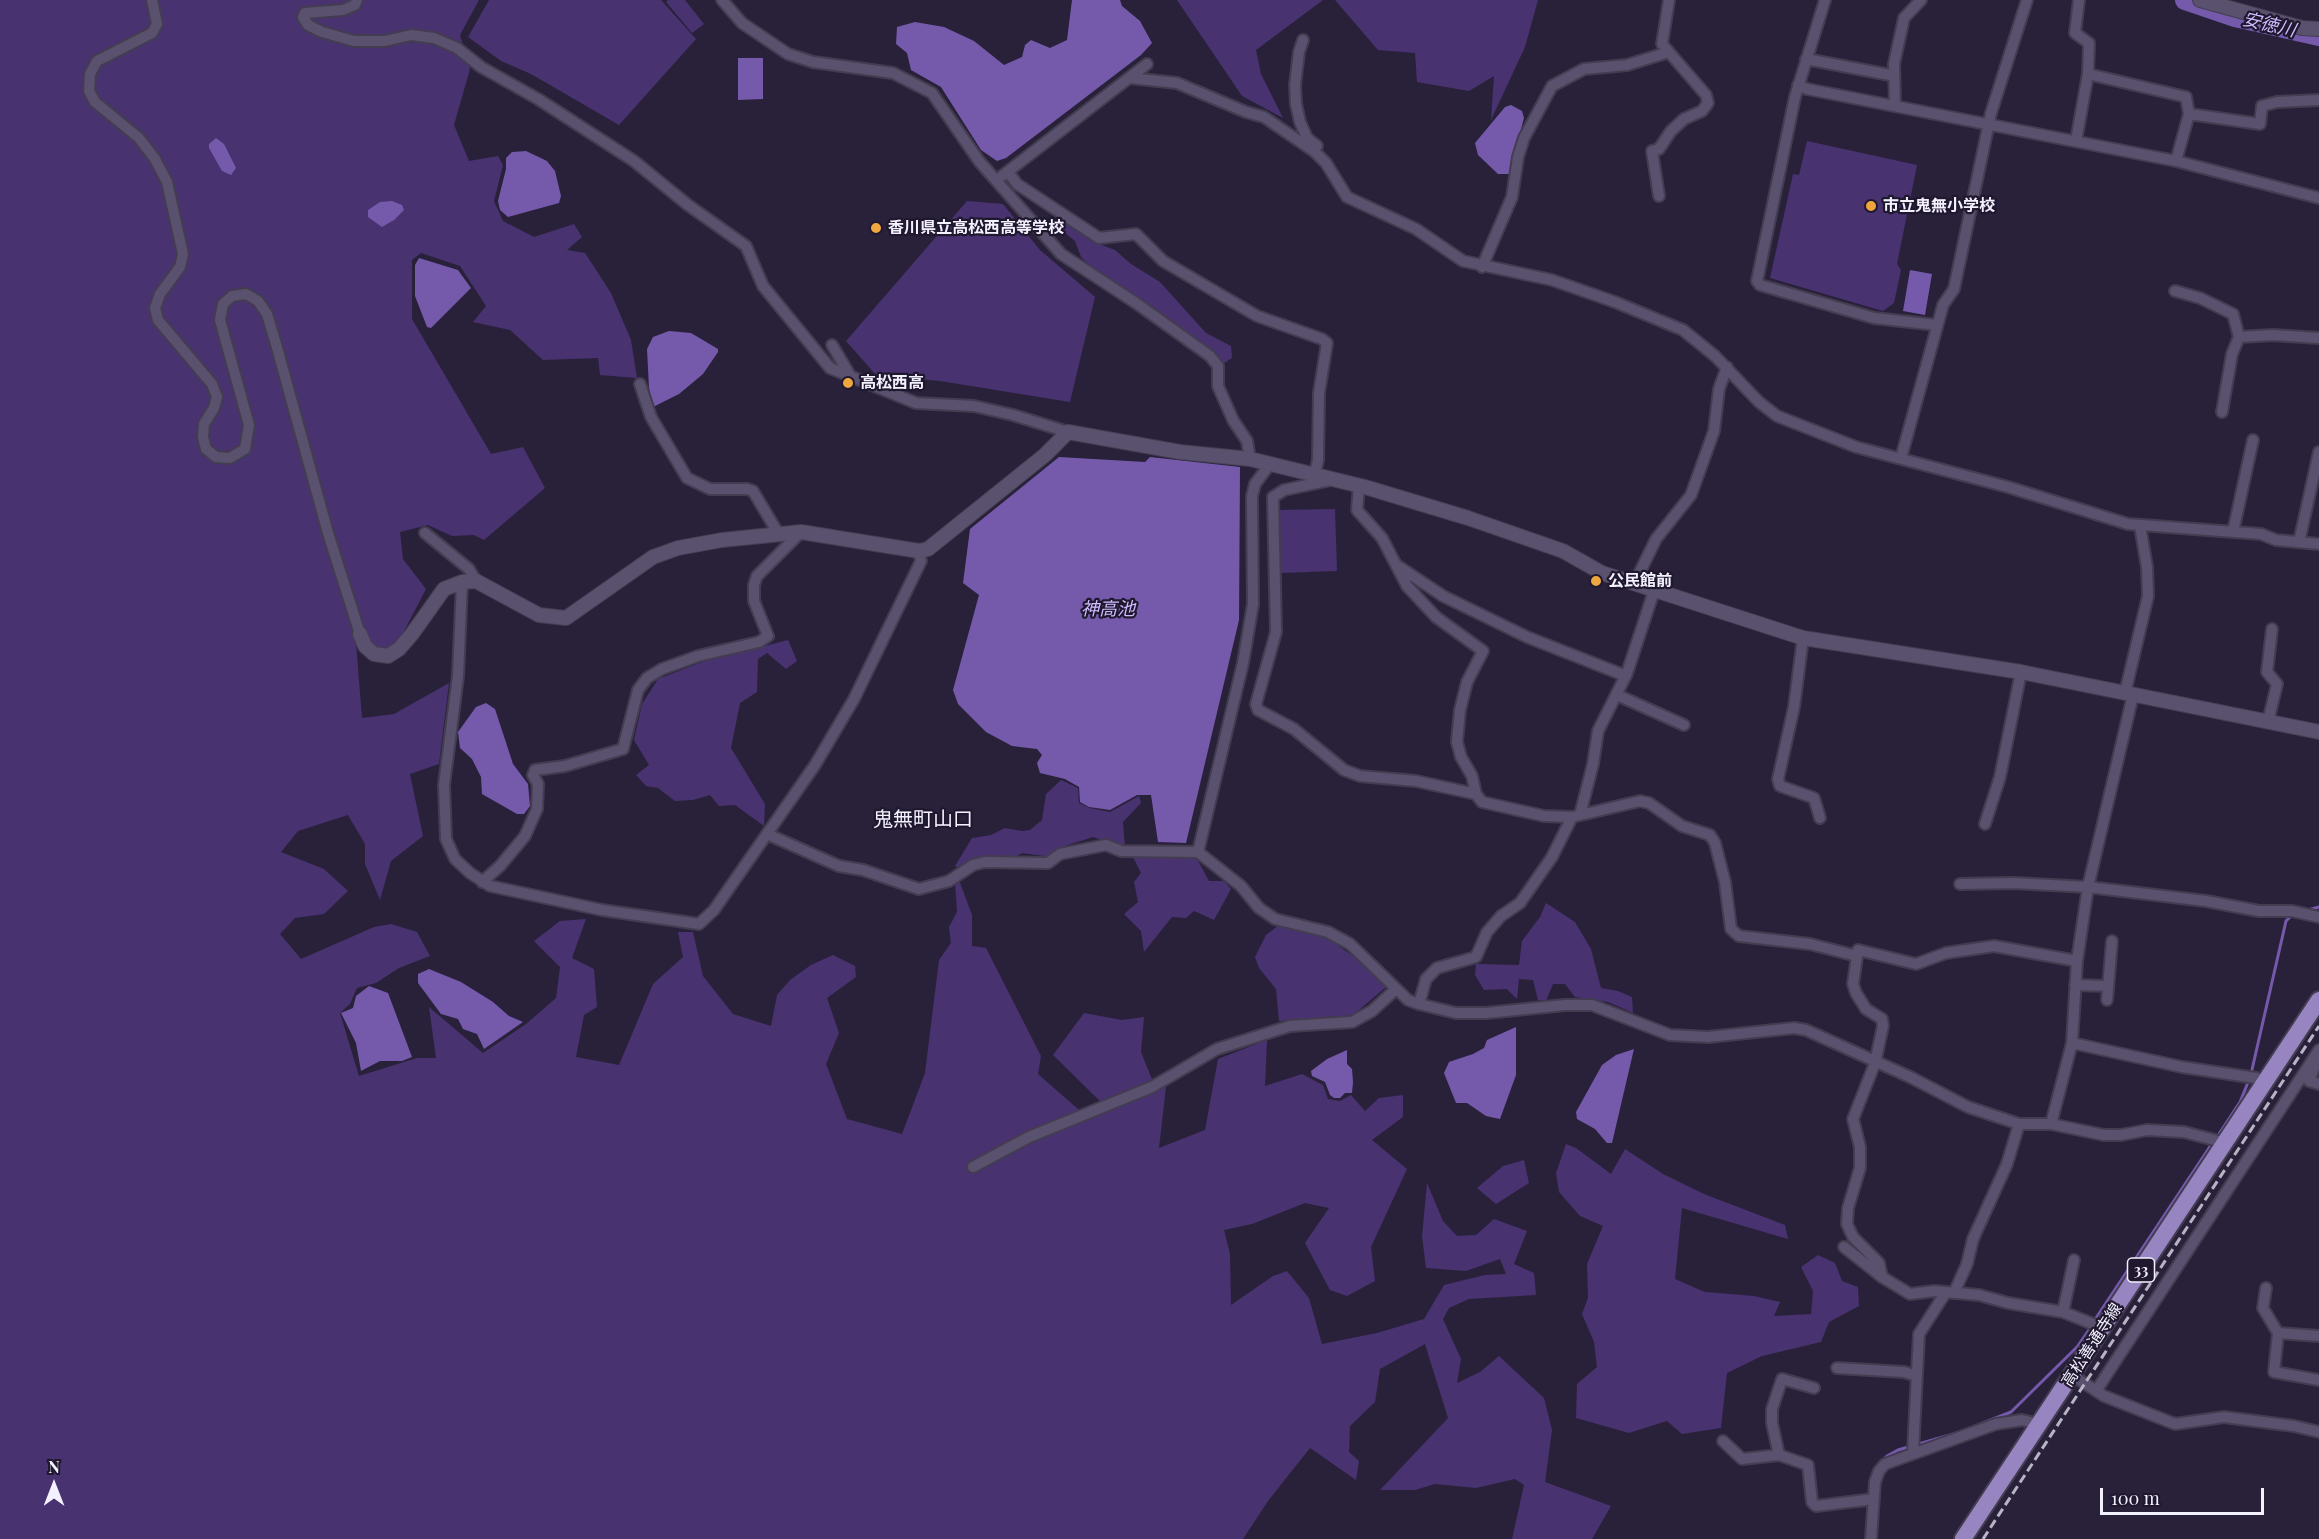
<!DOCTYPE html>
<html>
<head>
<meta charset="utf-8">
<style>
  body { margin:0 }
  #map { position:relative; width:2319px; height:1539px; overflow:hidden; background:#29213a; font-family:"Playfair Display",serif }
  canvas { display:block }
  .north { position:absolute; left:24px; top:1455px; width:60px; height:60px; -webkit-text-stroke:4px #1f182f; paint-order:stroke; rotate:0deg; font-size:16px; font-weight:700; line-height:24px; text-align:center; color:#f4f1fe }
  .north::after { content:''; display:block; margin:auto; width:21px; height:27px; background:#f4f1fe; clip-path:polygon(50% 0,100% 100%,50% 72%,0 100%) }
  .scale { position:absolute; left:2100px; top:1488px; width:164px; height:27px; box-sizing:border-box; border:3px solid #f4f1fe; border-top:0; padding-left:8px; font-size:18px; line-height:21px; white-space:nowrap; color:#f4f1fe; -webkit-text-stroke:4px #1f182f; paint-order:stroke }
</style>
</head>
<body>
<div id="map">
<canvas width="2319" height="1539"></canvas>
<div class="north">N</div>
<div class="scale">100 m</div>
</div>
<script>
const context = document.querySelector('canvas').getContext('2d');
context.lineJoin = 'round';
function paint(path, color) { context.fillStyle = color; context.fill(path, 'evenodd'); }
const toPath = rows => new Path2D(rows.map(r => 'M' + r).join(''));
function trace(path, color, width, dash) { context.strokeStyle = color; context.lineWidth = width; context.lineCap = dash ? 'butt' : 'round'; context.setLineDash(dash || []); context.stroke(path); }
function label(font, color, halo, rows, align = 'center') {
  context.font = font + ' "Playfair Display","Noto Sans JP",serif'; context.lineWidth = 4.5; context.setLineDash([]); context.textBaseline = 'middle'; context.strokeStyle = halo; context.fillStyle = color; for (const [text, x, y, turn = 0] of rows) {
    context.save(); context.translate(x, y); context.rotate((+turn || 0) * Math.PI / 180); context.textAlign = isNaN(turn) ? turn : align; if (halo) context.strokeText(text, 0, 0); context.fillText(text, 0, 0); context.restore();
  }
}
paint(toPath([
  [0,0,479,0,460,35,470,69,454,125,469,161,498,156,503,165,494,201,503,221,534,237,574,224,582,237,567,250,585,253,611,293,631,340,637,378,600,375,598,358,543,360,510,330,473,322,486,306,460,266,421,253,412,260,412,319,491,454,523,447,545,488,484,540,474,535,452,536,428,525,400,532,403,559,426,589,401,637,384,651,356,643,362,718,394,714,449,683,439,764,410,774,423,836,391,861,380,900,365,864,365,844,348,815,298,831,281,852,324,869,348,891,324,914,295,918,280,934,301,959,374,927,391,924,417,932,430,956,399,968,376,983,357,988,350,1004,340,1013,359,1076,417,1058,436,1058,429,1007,483,1053,526,1024,556,998,560,967,534,941,560,921,586,919,572,958,594,969,597,1007,584,1015,576,1057,619,1065,653,984,683,957,678,932,693,932,703,976,733,1014,771,1026,777,995,790,980,811,965,833,955,855,966,856,977,827,998,839,1033,826,1064,847,1119,902,1134,925,1073,939,960,951,943,949,927,957,912,955,881,959,880,972,915,972,946,986,948,1041,1056,1038,1074,1078,1109,1078,1123,1106,1107,1053,1055,1084,1013,1122,1020,1144,1017,1141,1052,1153,1082,1166,1087,1159,1148,1205,1130,1218,1059,1267,1040,1265,1086,1302,1074,1323,1085,1328,1099,1340,1101,1351,1095,1365,1111,1379,1098,1403,1095,1403,1117,1372,1140,1407,1169,1371,1247,1375,1281,1347,1296,1330,1290,1305,1243,1329,1208,1305,1203,1252,1224,1224,1230,1230,1254,1231,1305,1273,1276,1287,1271,1309,1298,1322,1344,1377,1333,1424,1319,1444,1285,1485,1275,1506,1274,1500,1259,1466,1271,1426,1268,1422,1236,1427,1183,1443,1221,1457,1236,1476,1235,1494,1219,1527,1231,1514,1264,1534,1273,1536,1295,1469,1299,1449,1308,1443,1319,1461,1359,1457,1383,1480,1372,1499,1356,1544,1398,1552,1430,1545,1482,1611,1506,1592,1539,1512,1539,1524,1485,1515,1479,1476,1488,1435,1484,1415,1490,1380,1490,1448,1418,1425,1344,1380,1369,1375,1402,1350,1426,1349,1452,1359,1461,1356,1480,1310,1448,1268,1501,1243,1539,0,1539],
  [489,0,661,0,696,39,619,125,531,74,501,61,468,37],
  [668,0,685,0,704,24,692,33,666,2],
  [1177,0,1323,0,1256,50,1261,74,1283,118,1242,96],
  [1335,0,1538,0,1525,47,1491,120,1494,76,1469,91,1417,82,1415,53,1378,50],
  [1807,141,1917,165,1897,264,1901,270,1894,303,1883,311,1770,278,1793,174,1799,175],
  [967,201,1003,204,1040,250,1095,297,1070,402,940,381,876,375,846,341],
  [1061,219,1099,244,1115,250,1131,264,1160,282,1206,333,1231,346,1232,358,1223,364,1208,349,1096,272,1081,257,1075,241,1054,224],
  [1335,509,1337,571,1279,573,1277,510],
  [788,640,797,661,786,669,767,653,758,659,757,692,740,703,731,748,765,804,764,826,735,805,719,806,710,795,693,800,675,801,658,788,646,786,636,775,649,765,634,740,642,704,658,679,702,662],
  [1061,780,1078,788,1079,803,1090,808,1110,812,1139,796,1141,803,1123,822,1125,848,1093,837,1062,847,1051,857,1022,853,1010,860,960,869,955,866,972,838,991,835,1005,828,1022,831,1030,830,1042,820,1046,794],
  [1132,855,1195,855,1209,881,1224,881,1231,889,1214,920,1194,911,1186,918,1172,917,1144,952,1141,931,1124,914,1138,902,1134,882,1141,873],
  [1546,903,1575,922,1591,949,1601,988,1618,991,1632,997,1633,1013,1608,1002,1575,997,1565,984,1553,984,1546,1001,1538,1000,1533,980,1519,979,1517,999,1507,989,1484,990,1475,975,1476,964,1519,965,1522,941,1540,917],
  [1279,925,1326,937,1353,956,1386,987,1353,1015,1279,1021,1276,989,1259,968,1255,957,1266,935],
  [1566,1144,1576,1148,1611,1174,1625,1149,1663,1174,1704,1194,1785,1225,1788,1239,1682,1208,1675,1279,1705,1292,1754,1296,1780,1302,1774,1316,1811,1314,1813,1291,1801,1267,1818,1255,1835,1263,1842,1281,1858,1287,1859,1306,1829,1322,1821,1342,1762,1356,1727,1373,1721,1428,1682,1434,1667,1421,1629,1433,1576,1418,1577,1384,1597,1367,1594,1342,1582,1314,1588,1298,1587,1264,1603,1226,1580,1216,1559,1192,1556,1173],
  [1524,1160,1529,1183,1496,1204,1477,1188,1503,1166]
]), '#483270');
paint(toPath([
  [1072,0,1120,0,1122,6,1140,21,1152,43,1141,55,1006,158,997,161,981,150,941,87,911,70,907,53,896,44,897,27,915,22,944,27,974,41,1004,65,1022,57,1025,45,1031,40,1050,48,1067,40],
  [738,58,763,58,763,99,738,100],
  [1511,105,1522,111,1524,118,1509,174,1498,174,1478,155,1475,143,1505,107],
  [216,138,224,144,236,168,231,175,222,171,209,148,209,144],
  [526,151,547,161,555,171,561,196,559,203,508,217,500,210,498,201,506,169,506,158,512,152],
  [392,201,402,205,404,210,394,220,382,227,368,217,368,210,380,202],
  [419,258,458,270,471,288,431,328,427,327,415,296,415,265],
  [1910,270,1932,274,1925,315,1903,311],
  [669,331,691,333,718,349,718,352,703,374,679,394,653,407,649,388,647,349,653,337],
  [1059,457,1145,462,1150,457,1240,467,1239,620,1186,843,1158,842,1151,795,1137,795,1110,810,1089,807,1080,802,1079,787,1065,779,1040,773,1037,763,1042,755,1037,749,1012,746,986,732,958,704,953,690,979,595,963,583,970,529],
  [486,703,495,709,513,764,528,784,530,806,524,814,517,814,482,794,481,777,472,759,460,748,458,732,476,707],
  [429,969,461,982,493,1002,509,1016,523,1022,484,1049,477,1034,463,1029,458,1019,441,1014,418,983,418,974],
  [369,986,388,993,412,1057,402,1061,380,1061,361,1071,356,1043,341,1013,353,1008,356,996],
  [1516,1027,1516,1075,1500,1119,1486,1116,1467,1103,1456,1103,1444,1073,1449,1062,1473,1054,1484,1048,1487,1040],
  [1634,1049,1612,1143,1607,1143,1595,1129,1577,1119,1576,1112,1602,1065,1616,1055],
  [1347,1050,1347,1064,1352,1069,1353,1082,1352,1093,1345,1093,1340,1098,1334,1098,1330,1095,1325,1082,1312,1076,1311,1071,1327,1059]
]), '#755aac');
trace(toPath([
  [2308,910,2319,907],
  [2251,1074,2286,921,2291,916],
  [2217,1137,2240,1102,2249,1080],
  [2094,1321,2213,1142],
  [1877,1466,1887,1456,1898,1450,1960,1432,2011,1412,2077,1347,2091,1327]
]), '#755aac', 3);
trace(toPath([
  [2185,0,2235,17,2319,36]
]), '#755aac', 20);
const minor = toPath([
  [152,0,157,24,152,33,97,61,90,74,89,91,95,102,139,138,155,159,167,182,183,254,180,267,160,294,155,308,158,320,212,384,217,397,214,408,204,424,203,437,206,449,216,457,230,458,245,449,249,425,220,320,223,304,232,296,246,294,258,301,267,314,276,344,328,533,360,634],
  [357,0,355,5,343,10,305,13,303,17,308,25,322,32,354,41,385,41,411,35,434,38,457,48,481,67,538,99,634,161,688,205,746,246,763,286,830,368,916,403,974,406,1013,415,1068,432],
  [722,0,742,23,788,54,813,62,893,73,932,93,979,161,1061,254,1136,303,1210,356,1218,366,1218,386,1233,420,1247,441,1250,459],
  [1825,0,1795,97,1757,281,1760,285,1874,318,1937,325],
  [1303,40,1299,52,1295,85,1296,104,1300,122,1307,138,1317,146],
  [1806,59,1890,75],
  [2088,74,2186,97,2189,114,2176,161],
  [1130,78,1177,83,1246,112,1264,117,1315,152,1326,163,1347,197,1416,229,1463,261,1552,280,1615,302,1683,330,1715,356,1759,402,1777,416,1856,447,2008,487,2128,524,2261,534,2276,540,2319,544],
  [1798,85,1807,89,2176,161,2319,198],
  [1895,106,1894,64,1904,18,1921,0],
  [2189,114,2260,124,2262,106,2277,102,2319,100],
  [2076,141,2088,74,2089,43,2075,33,2079,0],
  [1008,172,1017,184,1099,238,1136,234,1163,261,1257,316,1322,339,1327,343,1319,393,1318,460,1315,473],
  [1002,176,1147,64],
  [1659,196,1652,151,1659,149,1671,131,1684,119,1702,111,1708,103,1706,95,1662,44,1669,0],
  [1482,267,1512,197,1518,157,1524,138,1552,86,1584,69,1627,65,1669,52],
  [2175,291,2200,298,2233,314,2239,337],
  [832,345,851,377],
  [640,384,651,417,687,478,710,489,747,489,753,491,778,533],
  [2222,412,2232,354,2239,337,2273,335,2319,338],
  [1901,458,1943,305,1954,289,1991,113,2027,0],
  [1331,480,1284,490,1273,497,1276,632,1256,704,1258,710,1294,729,1344,770,1360,776,1416,781,1476,794,1482,802,1544,816,1572,817,1640,801,1649,803,1682,826,1710,835,1715,843,1725,882,1731,929,1739,936,1810,944,1857,956,1858,950,1916,964,1946,953,1994,946,2077,961],
  [1359,485,1357,510,1382,538,1407,586,1436,617,1483,651,1467,682,1460,710,1457,742,1461,757,1472,776,1476,794],
  [2233,532,2253,440],
  [425,533,469,569,476,581],
  [2299,542,2319,452],
  [1398,566,1443,596,1527,637,1626,676],
  [462,582,458,676,444,785,446,839,455,859,470,873,490,886,602,910,699,924,714,910,815,765,854,699,921,561,919,551],
  [1634,584,1656,539,1691,495,1714,431,1719,389,1727,367],
  [1803,638,1794,707,1778,779,1780,786,1814,798,1820,818],
  [2125,693,2148,596,2147,567,2140,526],
  [1617,695,1684,725],
  [2268,722,2277,684,2267,672,2272,629],
  [1580,815,1593,764,1598,731,1627,673,1654,591],
  [1985,824,2000,777,2021,672],
  [767,834,839,866,863,870,919,889,949,881,973,865,985,862,1048,863,1060,854,1106,845,1121,851,1198,852,1241,886,1259,908,1275,919,1328,932,1350,944,1408,1000,1419,1004,1456,1013,1486,1013,1565,1005,1592,1005,1670,1035,1708,1037,1794,1028,1806,1030,1910,1077,1968,1107,2019,1124,2051,1124,2104,1135,2121,1135,2147,1130,2184,1132,2226,1143],
  [1198,852,1243,663,1253,604,1252,496,1255,484,1270,464],
  [482,882,500,866,525,836,537,809,538,784,533,775,535,770,565,766,623,749,638,690,647,678,662,669,698,656,759,642,768,636,754,601,754,585,757,576,801,532],
  [1960,884,2014,883,2088,887,2206,901,2259,911,2292,911,2319,917],
  [1857,956,1853,984,1856,993,1866,1009,1882,1019,1883,1026,1875,1063,1853,1119,1860,1147,1860,1168,1848,1208,1847,1224,1853,1237,1879,1263,1882,1277],
  [2075,985,2108,986],
  [2107,1000,2112,941],
  [1419,1004,1426,979,1437,968,1476,957,1487,932,1501,916,1520,903,1552,857,1572,817],
  [2072,1043,2182,1067,2256,1078,2266,1082],
  [2317,1061,2309,1081,2319,1084],
  [2051,1124,2072,1043,2077,961,2088,887,2133,695],
  [973,1167,1029,1137,1152,1087,1217,1049,1290,1026,1352,1022,1372,1011,1396,989],
  [1844,1247,1882,1277,1910,1294,1934,1291,1979,1295,2008,1303,2063,1312,2103,1328],
  [2266,1288,2263,1308,2278,1333,2319,1336],
  [1954,1293,1967,1264,1973,1239,2007,1164,2019,1124],
  [2063,1312,2074,1260],
  [2278,1333,2274,1372,2319,1380],
  [1837,1368,1904,1372,1917,1376],
  [2072,1375,2104,1396,2175,1424,2224,1417,2294,1426,2319,1432],
  [2096,1391,2319,1050],
  [1723,1441,1742,1459,1779,1455,1808,1465,1812,1502,1816,1506,1874,1499],
  [1913,1452,1919,1334,1946,1292],
  [1779,1455,1772,1423,1772,1409,1782,1379,1814,1388],
  [1871,1539,1875,1482,1879,1471,1885,1464,1996,1424,2022,1420,2039,1424]
]);
const tertiary = toPath([
  [2200,0,2302,28,2319,29],
  [360,634,365,646,374,654,388,656,399,649,412,634,444,589,462,582,476,581,539,615,566,618,653,557,678,548,722,540,801,532,919,551,928,549,1045,455,1068,432,1180,452,1250,459,1365,487,1468,518,1563,551,1602,573,1803,638,2021,672,2319,732]
]);
const primary = toPath([
  [1963,1539,2319,1000]
]);
trace(minor, '#443d51', 14);
trace(tertiary, '#443d51', 16);
trace(primary, '#443d51', 20);
trace(minor, '#59516d', 10);
trace(tertiary, '#59516d', 14);
trace(primary, '#9785c2', 16);
trace(toPath([
  [1983,1539,2319,1026]
]), '#b9b4c5', 3, [9, 4.5]);
for (const [x, y, r, color] of [
  [1871,206,6,"#f0a63f"],
  [876,228,6,"#f0a63f"],
  [848,383,6,"#f0a63f"],
  [1596,581,6,"#f0a63f"]
]) { const dot = new Path2D(); dot.arc(x, y, r, 0, 2 * Math.PI); context.fillStyle = color; context.fill(dot); trace(dot, '#1f182f', 2); }
for (const [x, y, w] of [
  [2141,1270,27]
]) { const box = new Path2D(); box.roundRect(x - w / 2, y - 12, w, 24, 4.5); context.fillStyle = '#1f182f'; context.fill(box); trace(box, '#f4f1fe', 1.5); }
label('bold 15px', '#f4f1fe', null, [
  ["33",2141,1270]
]);
label('bold 16px', '#f4f1fe', '#1f182f', [
  ["市立鬼無小学校",1883,206],
  ["香川県立高松西高等学校",888,228],
  ["高松西高",860,383],
  ["公民館前",1608,581]
], 'left');
label('16px', '#f4f1fe', '#1f182f', [
  ["高松善通寺線",2092,1345,-57]
]);
label('italic 18px', '#cfbcff', '#1f182f', [
  ["安徳川",2269,25,13],
  ["神高池",1108,609]
]);
label('20px', '#f4f1fe', '#1f182f', [
  ["鬼無町山口",923,820]
]);
</script>
</body>
</html>
